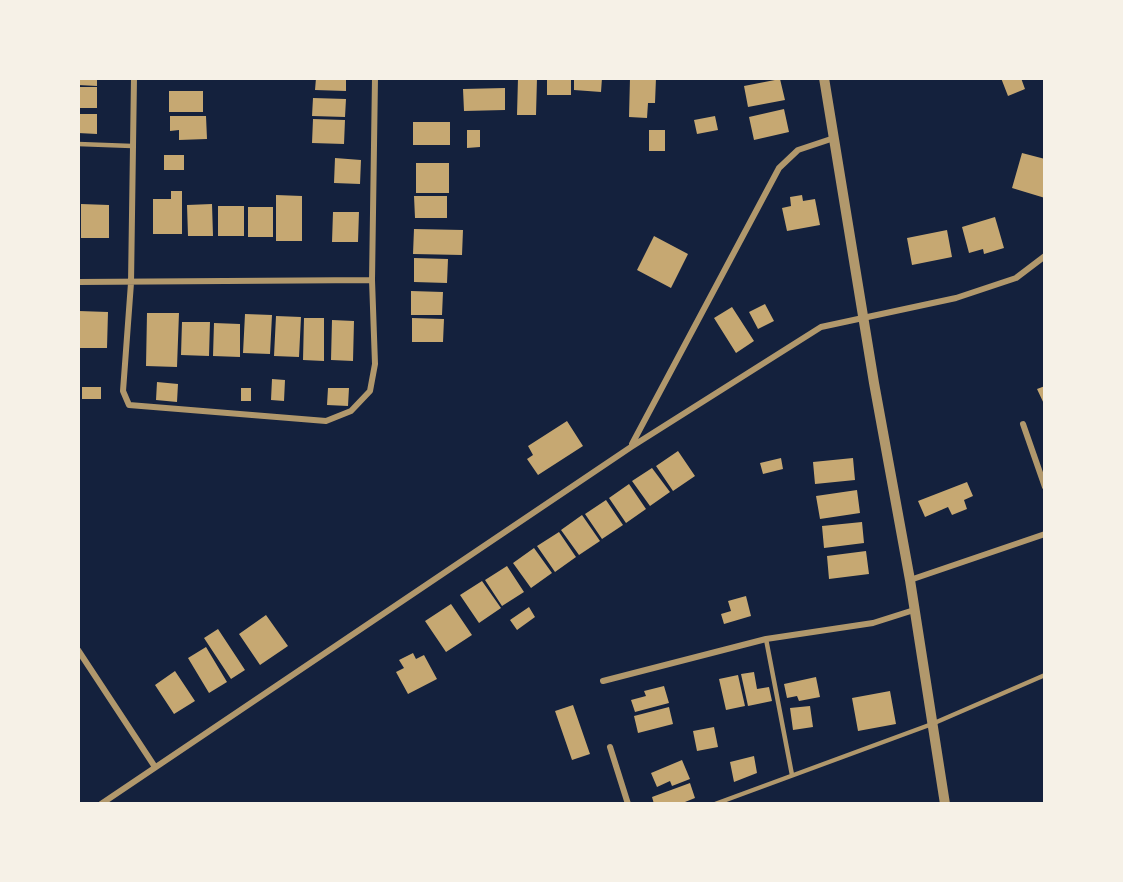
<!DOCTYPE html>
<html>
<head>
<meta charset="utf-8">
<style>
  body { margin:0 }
  #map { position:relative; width:1123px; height:882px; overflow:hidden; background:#14213d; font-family:Inter,sans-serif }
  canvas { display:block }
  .frame { position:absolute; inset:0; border:80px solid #f6f1e7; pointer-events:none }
</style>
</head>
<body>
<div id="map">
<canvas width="1123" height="882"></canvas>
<div class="frame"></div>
</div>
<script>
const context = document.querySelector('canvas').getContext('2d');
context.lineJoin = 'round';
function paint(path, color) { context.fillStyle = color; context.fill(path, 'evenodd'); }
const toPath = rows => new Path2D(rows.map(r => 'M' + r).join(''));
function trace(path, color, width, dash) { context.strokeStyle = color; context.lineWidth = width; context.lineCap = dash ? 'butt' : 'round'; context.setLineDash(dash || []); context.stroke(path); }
paint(toPath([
  [78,78,97,78,97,86,78,85],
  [316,78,346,78,346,91,315,90],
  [518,78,537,78,536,115,517,115],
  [547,78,571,78,571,95,547,95],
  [574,78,602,78,601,92,574,90],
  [630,78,656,78,655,103,648,103,647,118,629,117],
  [1001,78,1021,78,1025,89,1008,96],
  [780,79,785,100,748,107,744,86],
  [78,87,97,87,97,108,78,108],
  [505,88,505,110,464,111,463,89],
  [169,91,203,91,203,112,169,112],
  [313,98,346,99,345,117,312,116],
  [784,109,789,132,754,140,749,117],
  [78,114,97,114,97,134,78,133],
  [170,116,206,116,207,139,179,140,179,130,170,131],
  [715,116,718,130,697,134,694,120],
  [313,119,345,120,344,144,312,143],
  [413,122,450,122,450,145,413,145],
  [467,130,480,130,480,147,467,148],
  [649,130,665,130,665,151,649,151],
  [1022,153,1045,159,1045,198,1012,188],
  [164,155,184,155,184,170,164,170],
  [335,158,361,160,360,184,334,183],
  [416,163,449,163,449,193,416,193],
  [171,191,182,191,182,234,153,234,153,199,171,199],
  [276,195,302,196,302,241,276,241],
  [802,195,803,201,815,199,820,225,787,231,782,208,791,206,790,197],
  [414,196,447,196,447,218,415,218],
  [81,204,109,205,109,238,81,238],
  [212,204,213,236,188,236,187,205],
  [218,206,244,206,244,236,218,236],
  [248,207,273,207,273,237,248,237],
  [333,212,359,212,358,242,332,242],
  [995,217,1004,248,984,254,983,249,969,253,962,227],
  [414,229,463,230,462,255,413,254],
  [947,230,952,257,912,265,907,238],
  [654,236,688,254,671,288,637,270],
  [414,258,448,259,447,283,414,282],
  [411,291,443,292,442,315,411,315],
  [765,304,774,321,758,329,749,312],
  [732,307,754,341,736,353,714,318],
  [79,311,108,312,107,348,78,348],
  [147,313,179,313,177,367,146,366],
  [245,314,272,315,270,354,243,353],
  [276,316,301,317,299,357,274,356],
  [304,318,324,318,324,361,303,360],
  [412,318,444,319,443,342,412,342],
  [332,320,354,321,353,361,331,360],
  [182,322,210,322,209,356,181,355],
  [214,323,240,324,240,357,213,356],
  [272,379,285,380,284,401,271,400],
  [157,382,178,384,177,402,156,400],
  [1045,386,1045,406,1037,389],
  [82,387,101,387,101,399,82,399],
  [241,388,251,388,251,401,241,401],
  [328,388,349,388,348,406,327,405],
  [567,421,583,446,538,475,527,459,533,455,528,446],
  [678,451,695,476,673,491,656,466],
  [781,458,783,469,763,474,760,463],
  [853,458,855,480,815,484,813,462],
  [652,468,670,492,650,506,632,481],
  [967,482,973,496,964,500,967,509,952,515,948,507,925,517,918,501],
  [629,484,646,509,626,523,609,498],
  [857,490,860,513,820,519,816,496],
  [606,500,623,525,602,539,585,514],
  [582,515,600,541,579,555,561,530],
  [862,522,864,543,824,548,822,526],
  [559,532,576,557,555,572,537,546],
  [534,548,552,573,531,588,513,563],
  [866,551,869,574,829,579,827,556],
  [507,566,524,592,502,606,485,580],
  [482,581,501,608,479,623,460,595],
  [746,596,751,616,724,624,721,614,731,611,728,601],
  [451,604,472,635,446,652,425,621],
  [529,607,535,617,517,630,510,620],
  [266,615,288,646,260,665,239,634],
  [218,629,245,670,231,679,204,638],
  [206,647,227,682,209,693,188,658],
  [413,653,416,659,424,655,437,679,408,694,396,672,404,668,399,660],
  [175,671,195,701,174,714,155,685],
  [754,672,757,689,769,687,772,701,748,706,741,674],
  [738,675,745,706,726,710,719,679],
  [816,677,820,697,799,701,797,696,787,698,784,684],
  [664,686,669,703,635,712,631,700,646,696,644,691],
  [890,691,896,724,858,731,852,698],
  [573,705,590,754,572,760,555,711],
  [810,706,813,727,793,730,790,708],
  [669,707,673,724,638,733,634,716],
  [714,727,718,747,697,751,693,731],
  [754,756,757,773,734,782,730,762],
  [682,760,690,779,672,786,670,781,657,787,651,773],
  [690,783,695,798,680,804,654,804,652,797]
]), '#c6a872');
trace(toPath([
  [78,144,132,146],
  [766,639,792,775],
  [715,804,932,724,1045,675]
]), '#b1986c', 4.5);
trace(toPath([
  [134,78,131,283,123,391,129,405,326,421,351,411,370,391,375,364,372,280,375,78],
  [78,282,372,280],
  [1023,424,1045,487],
  [632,444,779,168,798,150,834,138],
  [910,580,1045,534],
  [78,650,155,767],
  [603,681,766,639,873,623,914,610],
  [610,747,628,804],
  [101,804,631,447,821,327,956,298,1016,278,1045,256]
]), '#b1986c', 6);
trace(toPath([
  [824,78,874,383,910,580,945,804]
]), '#b1986c', 10);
</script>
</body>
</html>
